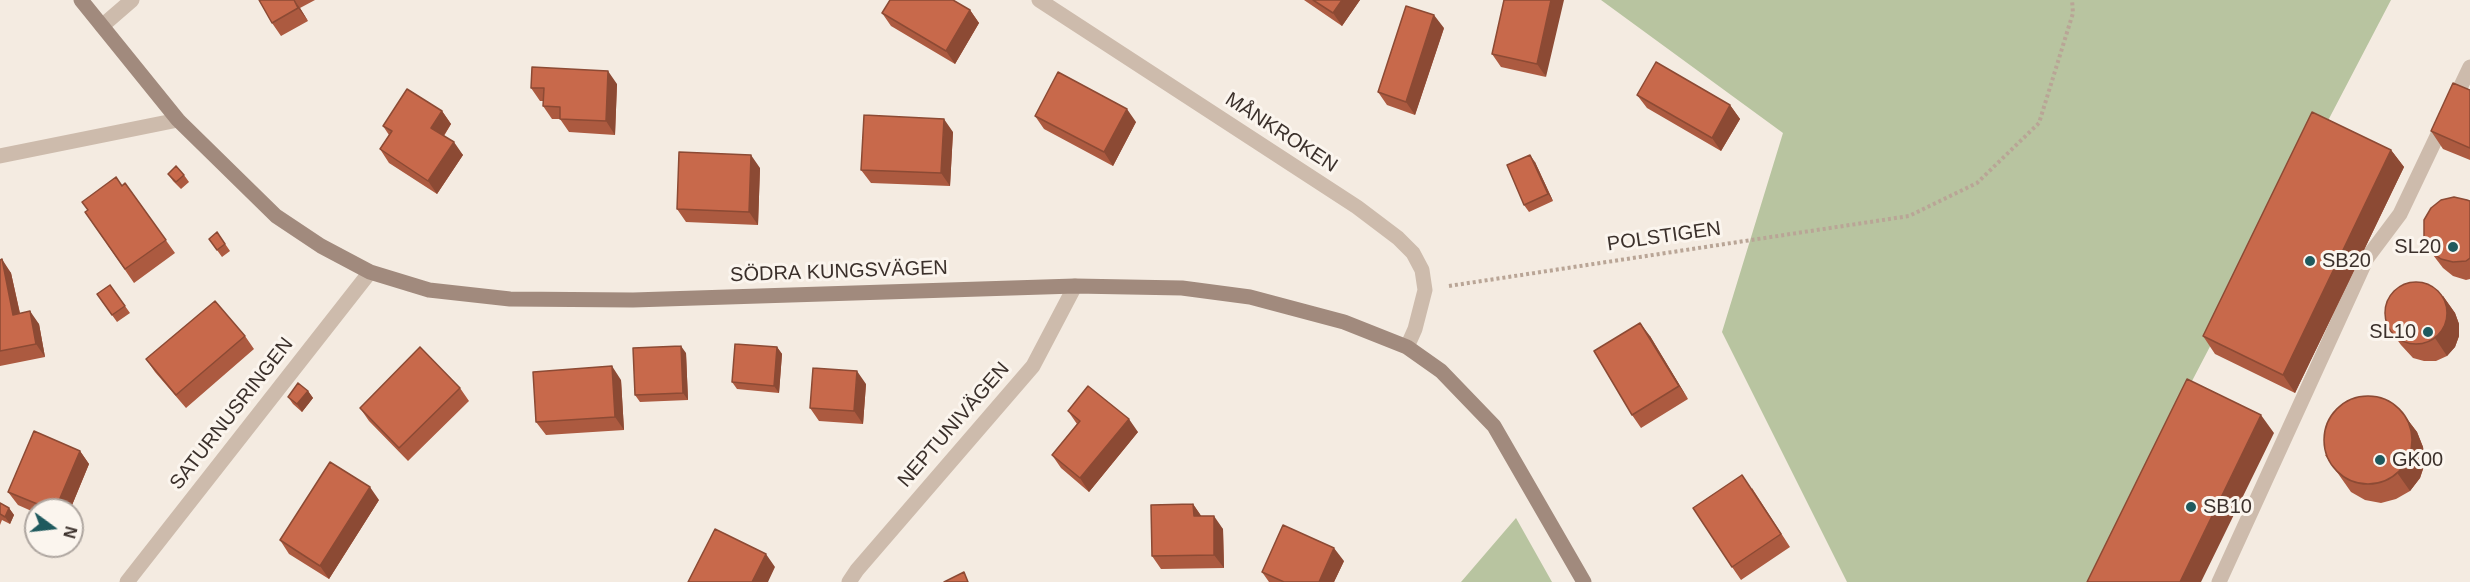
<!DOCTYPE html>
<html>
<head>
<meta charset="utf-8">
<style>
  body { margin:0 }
  #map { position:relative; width:2470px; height:582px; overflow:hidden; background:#f4ebe1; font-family:Arial,sans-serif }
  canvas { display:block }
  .north { position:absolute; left:24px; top:498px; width:60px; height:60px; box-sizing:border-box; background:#fbf5ee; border:2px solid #aea6a0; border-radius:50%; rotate:105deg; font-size:16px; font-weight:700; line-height:24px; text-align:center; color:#3b302b }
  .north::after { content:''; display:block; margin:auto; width:21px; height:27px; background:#1f5a5e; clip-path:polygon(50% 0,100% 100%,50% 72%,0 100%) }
</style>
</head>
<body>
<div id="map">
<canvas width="2470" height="582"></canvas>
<div class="north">N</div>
</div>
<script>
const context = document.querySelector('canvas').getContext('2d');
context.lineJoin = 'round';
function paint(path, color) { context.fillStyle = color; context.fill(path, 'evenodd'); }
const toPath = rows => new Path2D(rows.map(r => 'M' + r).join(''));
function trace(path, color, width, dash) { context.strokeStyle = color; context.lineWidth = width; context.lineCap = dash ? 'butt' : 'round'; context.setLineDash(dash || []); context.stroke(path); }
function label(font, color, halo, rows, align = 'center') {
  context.font = font + ' Arial,sans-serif'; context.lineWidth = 6; context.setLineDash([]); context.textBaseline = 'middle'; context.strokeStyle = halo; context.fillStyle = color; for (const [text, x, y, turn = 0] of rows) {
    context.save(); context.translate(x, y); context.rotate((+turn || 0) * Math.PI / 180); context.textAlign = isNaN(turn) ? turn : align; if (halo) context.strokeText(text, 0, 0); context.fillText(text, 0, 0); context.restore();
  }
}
paint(toPath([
  [1601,0,2391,0,2087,582,1847,582,1722,332,1783,133],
  [1516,518,1552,582,1461,582]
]), '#b8c4a0');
trace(toPath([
  [1449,286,1909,216,1977,183,2039,123,2073,13,2072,0]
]), '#b9a596', 4, [3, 3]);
trace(toPath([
  [2219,582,2367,258,2400,214,2470,67]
]), '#cdbbac', 15);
trace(toPath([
  [1039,0,1357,207,1398,238,1413,253,1422,270,1425,290,1415,329,1407,347],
  [102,26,132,0],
  [0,156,178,120],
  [127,582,370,272],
  [849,582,857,570,1033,366,1075,286]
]), '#cdbbac', 15);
trace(toPath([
  [81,0,178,120,276,216,321,246,370,272,429,290,510,299,633,300,1075,286,1182,288,1250,297,1344,322,1407,347,1441,371,1494,426,1584,582]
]), '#a18a7d', 15);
paint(toPath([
  [259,0,315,0,300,8,308,21,281,36,272,23],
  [1304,0,1360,0,1342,26],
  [1504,0,1546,77,1501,67,1492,54],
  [970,10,979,23,955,64,891,26,882,13],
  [1444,28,1415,115,1387,105,1378,92],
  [617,84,615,135,569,132,560,119,552,119,543,106,543,101,540,101,531,88],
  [2470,90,2470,160,2443,149,2431,131],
  [1637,95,1730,105,1740,119,1721,151,1647,108],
  [442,111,451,124,444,136,463,155,437,194,389,163,380,149,389,135,383,126],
  [1035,116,1136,122,1113,166,1044,129],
  [953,132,950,186,871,183,861,170],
  [2391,150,2404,167,2295,393,2215,354,2203,336],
  [1535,162,1553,201,1529,212,1524,205],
  [760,168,758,225,686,222,677,209],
  [168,174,184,175,189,182,181,189,173,181],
  [125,183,175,253,134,283,85,212],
  [2470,201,2470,279,2466,280,2453,276,2443,268,2430,251],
  [217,232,230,251,222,257,209,239],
  [0,260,11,273,20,313,39,324,45,357,0,366],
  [110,285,130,313,117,322,97,294],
  [2443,296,2455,313,2459,324,2459,336,2455,347,2447,356,2436,361,2424,361,2413,358,2401,345,2388,327],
  [245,336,254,349,186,408,155,372,146,359],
  [1650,336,1688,399,1641,428,1632,415],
  [777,347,782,354,779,393,737,389,732,382],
  [686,353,688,400,640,402,635,395],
  [621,380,624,430,546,435,536,422],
  [866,384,863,424,819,421,810,408],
  [460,388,469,401,408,461,369,421,360,408],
  [308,391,313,398,302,412,293,404,288,397],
  [1068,411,1138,432,1089,492,1061,468,1052,455,1077,424],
  [2404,415,2417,432,2423,447,2425,463,2420,478,2410,491,2396,499,2381,503,2365,500,2351,492,2325,455],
  [80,451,89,464,70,510,36,510,36,513,18,505,8,492],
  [1752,488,1790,547,1741,580,1732,567],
  [379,500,329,579,289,554,280,540],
  [0,503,9,508,14,515,10,524,2,520,0,525],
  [1193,504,1201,516,1223,529,1224,568,1161,569,1152,556],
  [1344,561,1334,582,1269,582,1262,572]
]), '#ac5a40');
paint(toPath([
  [294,0,300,8,308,21,298,8],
  [1342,0,1360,0,1342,26,1333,13],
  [1551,0,1564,0,1546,77,1537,64],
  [970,10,979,23,955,64,946,51],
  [1434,15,1444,28,1415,115,1406,102],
  [608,71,617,84,615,135,606,121],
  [1730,105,1740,119,1721,151,1712,138],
  [1127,109,1136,122,1113,166,1104,152],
  [442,111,451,124,440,141,431,128],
  [944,119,953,132,950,186,941,173],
  [454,142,463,155,437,194,428,181],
  [2391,150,2404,167,2295,393,2283,375],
  [751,155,760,168,758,225,749,212],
  [1530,155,1535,162,1553,201,1548,194],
  [2,259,11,273,23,328,13,315],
  [2443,296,2455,313,2459,324,2459,336,2455,347,2447,356,2435,338],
  [30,311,39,324,45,357,36,344],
  [1640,323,1650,336,1688,399,1679,386],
  [681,346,686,353,688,400,683,393],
  [777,347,782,354,779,393,774,386],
  [612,366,621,380,624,430,615,417],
  [857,371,866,384,863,424,854,411],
  [308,391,313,398,302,412,297,404],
  [2261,415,2274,433,2201,582,2180,582],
  [2404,415,2417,432,2423,447,2425,463,2420,478,2410,491,2398,474],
  [1129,419,1138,432,1089,492,1080,478],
  [80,451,89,464,70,510,55,510],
  [370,487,379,500,329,579,320,566],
  [1193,504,1202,517,1194,516],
  [9,508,14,515,10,524,5,517],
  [1214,516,1223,529,1224,568,1214,555],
  [1334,548,1344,561,1334,582,1319,582],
  [766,554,775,567,768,582,752,582]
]), '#8c4a34');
const building = toPath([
  [259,0,294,0,298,8,272,23,259,0],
  [890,0,953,0,970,10,946,51,882,13,890,0],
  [1313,0,1342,0,1333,13,1313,0],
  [1504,0,1551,0,1537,64,1492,54,1504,0],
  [1406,6,1434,15,1406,102,1378,92,1406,6],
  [1656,62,1730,105,1712,138,1637,95,1656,62],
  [532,67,608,71,606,121,560,119,560,107,543,106,544,88,531,88,532,67],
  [1058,72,1127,109,1104,152,1035,116,1058,72],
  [2453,83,2470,90,2470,148,2431,131,2453,83],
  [407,89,442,111,431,128,454,142,428,181,380,149,392,131,383,126,407,89],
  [2312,112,2391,150,2283,375,2203,336,2312,112],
  [864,115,944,119,941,173,861,170,864,115],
  [679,152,751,155,749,212,677,209,679,152],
  [1530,155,1548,194,1524,205,1507,165,1530,155],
  [176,166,184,175,176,182,168,174,176,166],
  [116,177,122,186,125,183,166,240,125,269,85,212,88,210,82,202,116,177],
  [2454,197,2467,200,2470,201,2470,258,2466,261,2453,262,2441,259,2430,251,2424,239,2424,220,2431,208,2441,200,2454,197],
  [217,232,225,244,217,250,209,239,217,232],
  [2,259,13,315,30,311,36,344,0,351,0,260,2,259],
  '2385 313a31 31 0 1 1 62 0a31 31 0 1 1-62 0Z',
  [110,285,125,306,112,315,97,294,110,285],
  [215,301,245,336,176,395,146,359,215,301],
  [1640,323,1679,386,1632,415,1594,351,1640,323],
  [735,344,777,347,774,386,732,382,735,344],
  [681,346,683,393,635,395,633,348,681,346],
  [420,347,460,388,399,448,360,408,420,347],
  [612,366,615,417,536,422,533,372,612,366],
  [813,368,857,371,854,411,810,408,813,368],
  [2187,379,2261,415,2180,582,2087,582,2187,379],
  [298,383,308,391,297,404,288,397,298,383],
  [1088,386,1129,419,1080,478,1052,455,1080,421,1068,411,1088,386],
  '2324 440a44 44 0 1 1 88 0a44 44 0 1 1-88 0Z',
  [34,431,80,451,55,510,52,510,8,492,34,431],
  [330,462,370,487,320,566,280,540,330,462],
  [1742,475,1781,534,1732,567,1693,508,1742,475],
  [0,503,9,508,5,517,0,514,0,503],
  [1193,504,1194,516,1214,516,1214,555,1152,556,1151,505,1193,504],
  [1283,525,1334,548,1319,582,1284,582,1262,572,1283,525],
  [715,529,766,554,752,582,688,582,715,529],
  [964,572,968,582,944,582,964,572]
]);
paint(building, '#c8694b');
trace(building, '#8c4a34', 1.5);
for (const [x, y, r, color] of [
  [2453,247,6,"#1f5a5e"],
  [2310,261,6,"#1f5a5e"],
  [2428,332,6,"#1f5a5e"],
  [2380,460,6,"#1f5a5e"],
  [2191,507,6,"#1f5a5e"]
]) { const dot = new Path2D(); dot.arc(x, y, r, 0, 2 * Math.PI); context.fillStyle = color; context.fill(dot); trace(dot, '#fbf5ee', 2); }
label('20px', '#3b302b', '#fbf5ee', [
  ["MÅNKROKEN",1281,133,33],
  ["POLSTIGEN",1664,237,-8],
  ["SÖDRA KUNGSVÄGEN",839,272,-2],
  ["SATURNUSRINGEN",232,414,-52],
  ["NEPTUNIVÄGEN",954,425,-49]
]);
label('20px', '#3b302b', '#fbf5ee', [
  ["SL20",2441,247,"right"],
  ["SB20",2322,261],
  ["SL10",2416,332,"right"],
  ["GK00",2392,460],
  ["SB10",2203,507]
], 'left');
</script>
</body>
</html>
